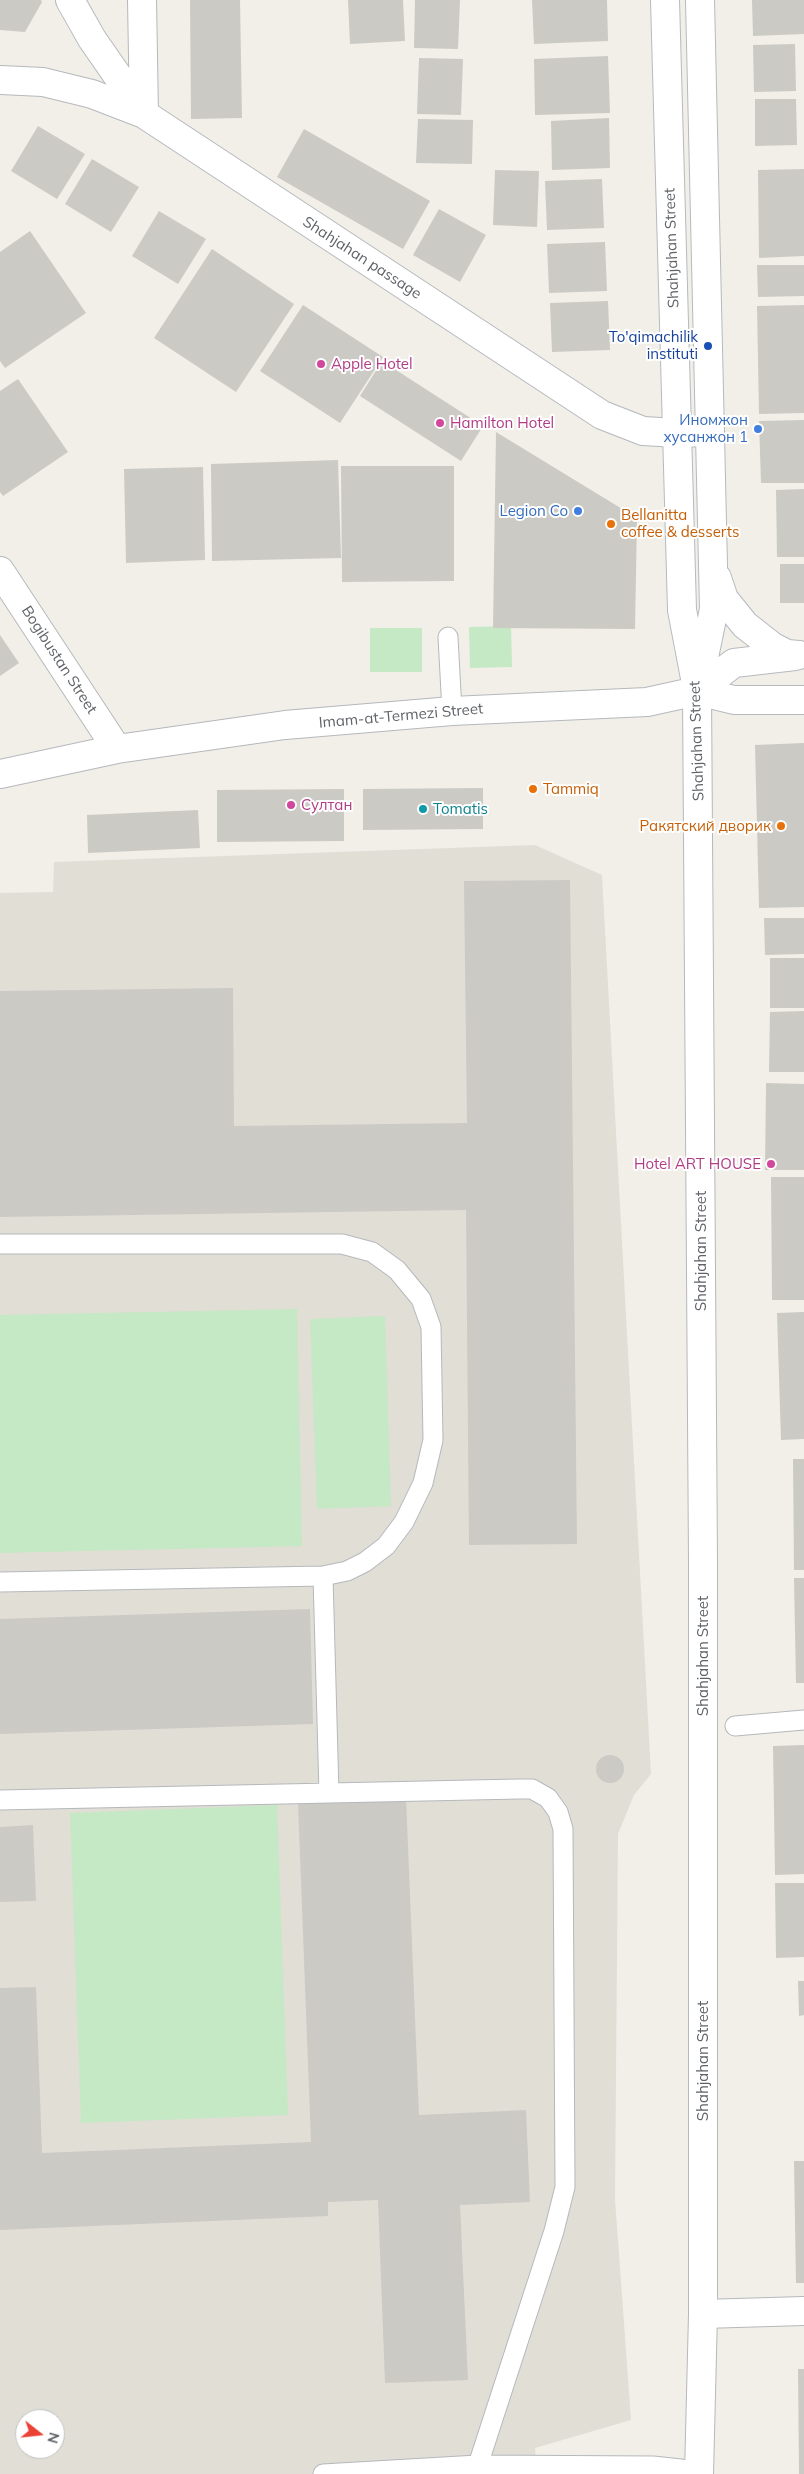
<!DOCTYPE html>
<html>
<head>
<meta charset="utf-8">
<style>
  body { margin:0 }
  #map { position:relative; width:804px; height:2474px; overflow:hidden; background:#f1efe8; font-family:Mulish,sans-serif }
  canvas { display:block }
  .north { position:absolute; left:15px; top:2409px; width:50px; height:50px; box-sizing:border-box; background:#fff; border:1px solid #bfc1c3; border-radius:50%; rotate:106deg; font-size:14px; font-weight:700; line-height:20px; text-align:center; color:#5f6368 }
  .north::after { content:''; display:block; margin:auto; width:18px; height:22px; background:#ea4335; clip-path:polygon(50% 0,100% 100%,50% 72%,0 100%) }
</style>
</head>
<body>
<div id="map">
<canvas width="804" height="2474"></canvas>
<div class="north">N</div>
</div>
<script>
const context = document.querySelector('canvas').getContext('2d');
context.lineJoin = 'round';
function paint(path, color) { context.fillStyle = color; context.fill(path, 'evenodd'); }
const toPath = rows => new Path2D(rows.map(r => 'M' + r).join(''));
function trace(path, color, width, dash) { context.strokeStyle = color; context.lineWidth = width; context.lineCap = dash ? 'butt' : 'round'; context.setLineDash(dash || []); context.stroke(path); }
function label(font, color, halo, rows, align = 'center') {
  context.font = font + ' Mulish,sans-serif'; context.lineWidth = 4; context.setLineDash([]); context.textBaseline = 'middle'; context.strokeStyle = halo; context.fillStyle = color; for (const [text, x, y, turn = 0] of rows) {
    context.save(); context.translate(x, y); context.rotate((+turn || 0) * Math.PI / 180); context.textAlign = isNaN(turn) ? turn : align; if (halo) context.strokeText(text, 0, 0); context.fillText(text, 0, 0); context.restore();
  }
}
paint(toPath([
  [535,845,602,875,651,1774,634,1795,618,1834,615,2199,631,2420,535,2448,537,2474,0,2474,0,893,53,892,54,862],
  [25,2419,55,2419,55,2449,25,2449]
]), '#e1ded6');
paint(toPath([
  [511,626,512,667,470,668,469,627],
  [370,628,422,628,422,672,370,672],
  [297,1309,302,1546,0,1553,0,1315],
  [385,1316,391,1506,317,1509,310,1319],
  [277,1805,288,2115,81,2123,70,1813]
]), '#c5e8c5');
paint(toPath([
  [0,0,41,0,42,2,25,32,0,30],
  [190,0,240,0,242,118,191,119],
  [348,0,403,0,405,41,350,44],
  [415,0,460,0,458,49,414,48],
  [532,0,607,0,608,41,534,44],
  [752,0,804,0,804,34,753,36],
  [795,44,796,91,754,92,753,45],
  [608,56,610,113,535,115,534,59],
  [419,58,463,59,461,115,417,114],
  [755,99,796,99,797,145,755,146],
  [609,118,610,168,552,170,551,121],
  [418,119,473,120,472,164,416,163],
  [38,126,85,154,57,199,11,171],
  [304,129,430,201,403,249,277,177],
  [92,159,139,187,111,232,65,204],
  [804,169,804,256,759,258,758,170],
  [495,170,539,171,537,227,493,225],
  [602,179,604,228,547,230,545,181],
  [439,209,486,235,460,282,413,255],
  [159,211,206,239,178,284,132,256],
  [30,231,86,313,5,368,0,361,0,252],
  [605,242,607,291,549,293,547,244],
  [212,249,294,304,236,392,154,338],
  [757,265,804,265,804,296,758,297],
  [608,301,610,350,552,352,550,303],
  [303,305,383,357,340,423,260,371],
  [804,305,804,413,759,414,757,306],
  [382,361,483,426,461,461,360,396],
  [18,379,68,452,3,496,0,492,0,391],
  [804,420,804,483,761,483,759,421],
  [496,432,637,518,635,629,493,628],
  [338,460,341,558,212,561,211,464],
  [341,466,454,466,454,581,342,582],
  [203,467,205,560,126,563,124,469],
  [804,489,804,557,777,557,776,490],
  [780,564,804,564,804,603,780,603],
  [0,635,19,663,0,676],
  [804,743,804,907,759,908,755,745],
  [483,788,483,829,363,830,363,789],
  [344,789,344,841,217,842,217,790],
  [198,810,200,848,88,853,87,815],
  [570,880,577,1544,469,1545,466,1210,0,1217,0,991,233,988,234,1126,467,1123,464,881],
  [764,918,804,918,804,954,765,955],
  [770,958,804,958,804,1008,770,1008],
  [804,1011,804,1072,769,1072,770,1012],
  [766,1083,804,1084,804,1170,765,1170],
  [771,1177,804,1177,804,1300,772,1300],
  [804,1312,804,1439,781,1440,777,1313],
  [793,1459,804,1459,804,1570,794,1570],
  [794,1578,804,1578,804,1683,796,1683],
  [310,1609,313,1724,0,1734,0,1619],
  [804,1745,804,1874,775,1875,773,1746],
  '596 1769a14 14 0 1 1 28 0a14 14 0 1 1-28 0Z',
  [406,1798,419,2115,526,2110,530,2202,460,2205,468,2380,385,2383,378,2200,328,2202,328,2216,0,2230,0,1988,36,1987,42,2153,311,2142,298,1803],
  [33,1825,36,1901,0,1902,0,1827],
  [775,1883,804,1883,804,1957,776,1958],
  [798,1981,804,1981,804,2015,799,2016],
  [794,2161,804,2161,804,2283,796,2283],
  [798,2369,804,2369,804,2474,799,2474]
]), '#cccac5');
const service = toPath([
  [448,637,452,711],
  [0,1244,342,1244,372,1252,397,1270,421,1299,431,1327,433,1440,423,1483,404,1522,386,1546,365,1562,347,1571,323,1576,329,1793],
  [0,1582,323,1576],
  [735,1726,804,1720],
  [0,1800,519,1789,532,1789,548,1798,558,1812,563,1829,565,2187,554,2231,478,2465],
  [323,2474,478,2465,653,2466,699,2471]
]);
const minor = toPath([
  [70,0,92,39,144,114,602,415,643,431,677,433,710,432],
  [142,0,144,114],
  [0,80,43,82,92,94,144,114],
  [0,571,117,749],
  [0,774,117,749,285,725,452,711,647,702,697,691],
  [703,2314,804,2311]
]);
const tertiary = toPath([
  [697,691,703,1562,703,2314,699,2474]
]);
const secondary = toPath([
  [665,0,682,610,695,678],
  [717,578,724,599,745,625,773,647,787,654,799,655],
  [697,691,714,609,700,0],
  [697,691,734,663,795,656],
  [697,691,734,700,804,700]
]);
trace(service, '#b5b8bc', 21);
trace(minor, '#b5b8bc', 30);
trace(tertiary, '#b5b8bc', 30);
trace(secondary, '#b6babf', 30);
trace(service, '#fff', 19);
trace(minor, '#fff', 28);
trace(tertiary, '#fff', 28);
trace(secondary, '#fff', 28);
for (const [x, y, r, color] of [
  [708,346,5,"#1a4fb4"],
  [321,364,5,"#d1479c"],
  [440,423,5,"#d1479c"],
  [758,429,5,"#3f7fe0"],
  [578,511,5,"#3f7fe0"],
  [611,524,5,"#e8710a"],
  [533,789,5,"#e8710a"],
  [291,805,5,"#d1479c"],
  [423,809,5,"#0f9aa8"],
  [781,826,5,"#e8710a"],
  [771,1164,5,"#d1479c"]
]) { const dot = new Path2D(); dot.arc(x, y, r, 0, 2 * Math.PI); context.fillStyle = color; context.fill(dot); trace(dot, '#fff', 2); }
label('15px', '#5f6368', '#fff', [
  ["Shahjahan Street",672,248,-92],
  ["Shahjahan passage",362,258,33],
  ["Bogibustаn Street",59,660,57],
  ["Imam-at-Termezi Street",401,716,-5],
  ["Shahjahan Street",697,741,-92],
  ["Shahjahan Street",701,1251,-90],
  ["Shahjahan Street",703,1656,-90],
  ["Shahjahan Street",703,2061,-90]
]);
label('15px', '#164399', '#fff', [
  ["To'qimachilik",698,337],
  ["instituti",698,354]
], 'right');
label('15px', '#b23c85', '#fff', [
  ["Apple Hotel",331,364],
  ["Hamilton Hotel",450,423],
  ["Султан",301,805],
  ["Hotel ART HOUSE",761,1164,"right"]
], 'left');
label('15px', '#366cbe', '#fff', [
  ["Иномжон",748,420],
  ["хусанжон 1",748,437],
  ["Legion Co",568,511]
], 'right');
label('15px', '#c56008', '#fff', [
  ["Bellanitta",621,515],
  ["coffee & desserts",621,532],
  ["Tammiq",543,789],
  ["Ракятский дворик",771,826,"right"]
], 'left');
label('15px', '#0d838f', '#fff', [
  ["Tomatis",433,809]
], 'left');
</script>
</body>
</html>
